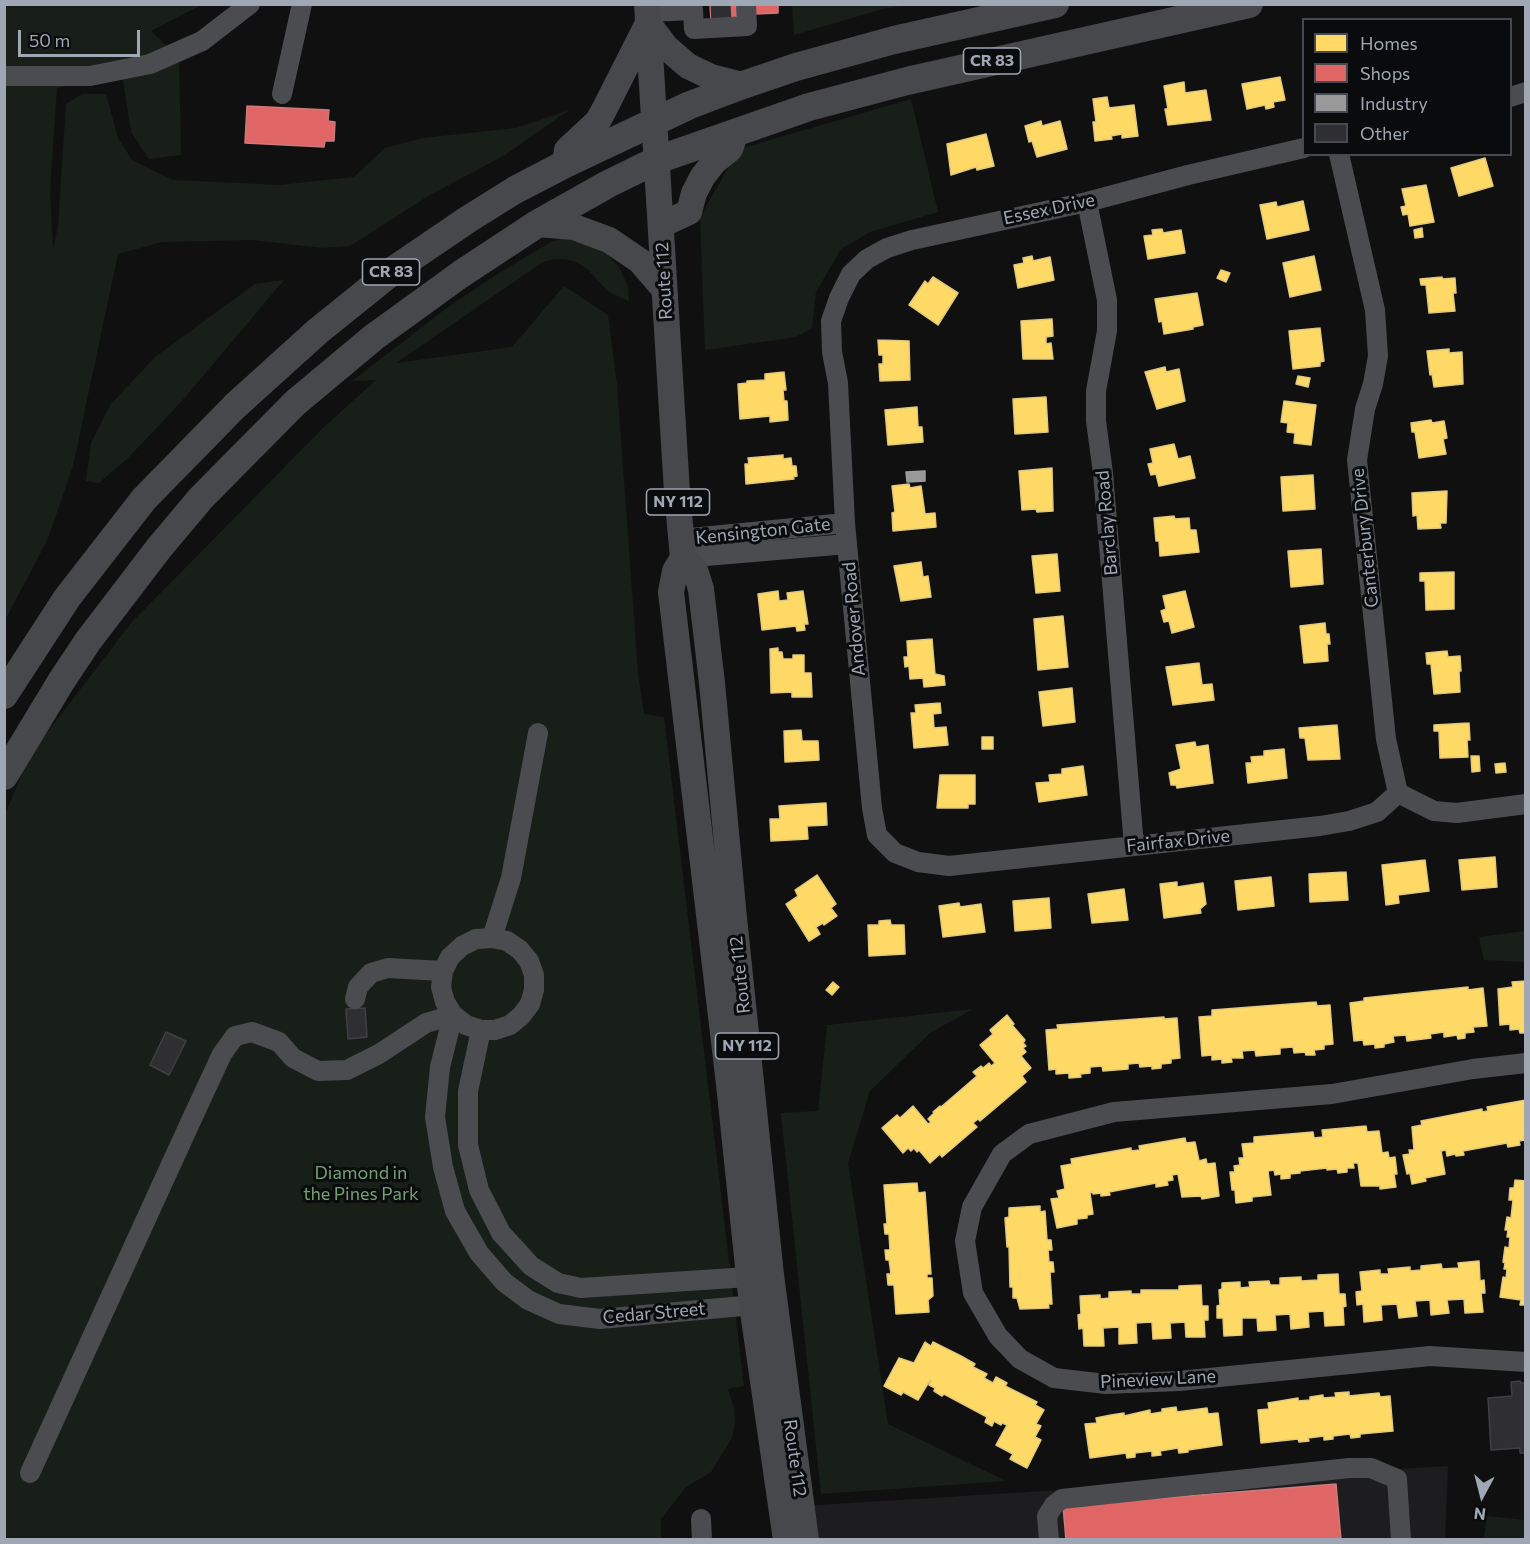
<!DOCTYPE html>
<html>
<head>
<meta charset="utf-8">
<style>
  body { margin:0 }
  #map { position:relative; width:1530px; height:1544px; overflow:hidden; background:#101010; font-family:Commissioner,sans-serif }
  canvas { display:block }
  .frame { position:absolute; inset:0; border:6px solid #9fa7b4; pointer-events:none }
  .legend { position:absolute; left:1302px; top:18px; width:210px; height:138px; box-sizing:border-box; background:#0a0b0c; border:2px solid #46494f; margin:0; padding:8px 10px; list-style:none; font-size:18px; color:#9fa7b4 }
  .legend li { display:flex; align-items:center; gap:12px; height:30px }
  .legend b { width:30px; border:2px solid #46494f }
  .north { position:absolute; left:1452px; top:1466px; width:60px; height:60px; -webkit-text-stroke:4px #0a0b0c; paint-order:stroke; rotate:187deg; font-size:16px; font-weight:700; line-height:24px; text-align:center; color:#9fa7b4 }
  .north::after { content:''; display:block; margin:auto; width:21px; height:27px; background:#9fa7b4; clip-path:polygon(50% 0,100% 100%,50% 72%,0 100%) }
  .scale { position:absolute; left:18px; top:30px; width:122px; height:27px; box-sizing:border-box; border:3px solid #9fa7b4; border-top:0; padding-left:8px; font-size:18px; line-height:21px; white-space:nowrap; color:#9fa7b4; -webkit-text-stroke:4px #0a0b0c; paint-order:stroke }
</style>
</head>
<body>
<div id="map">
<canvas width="1530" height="1544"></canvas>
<div class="frame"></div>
<ul class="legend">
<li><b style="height:16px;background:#ffd966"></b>Homes</li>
<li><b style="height:16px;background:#e06666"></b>Shops</li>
<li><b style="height:16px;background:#999"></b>Industry</li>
<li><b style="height:16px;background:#2f2f31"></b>Other</li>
</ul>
<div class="north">N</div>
<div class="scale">50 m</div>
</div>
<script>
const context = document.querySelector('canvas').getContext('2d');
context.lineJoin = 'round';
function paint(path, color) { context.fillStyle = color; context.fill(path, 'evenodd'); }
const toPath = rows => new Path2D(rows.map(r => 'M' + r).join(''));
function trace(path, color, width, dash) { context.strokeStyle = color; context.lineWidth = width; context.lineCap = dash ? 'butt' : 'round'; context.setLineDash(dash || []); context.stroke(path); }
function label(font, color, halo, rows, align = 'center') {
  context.font = font + ' Commissioner,sans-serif'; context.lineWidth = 6; context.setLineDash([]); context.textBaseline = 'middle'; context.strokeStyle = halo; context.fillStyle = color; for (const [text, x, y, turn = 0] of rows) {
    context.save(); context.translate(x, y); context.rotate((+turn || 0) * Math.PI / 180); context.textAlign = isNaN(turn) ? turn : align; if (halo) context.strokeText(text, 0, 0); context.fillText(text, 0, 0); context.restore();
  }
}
paint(toPath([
  [1448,1466,1445,1539,810,1539,802,1506]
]), '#1d1d1f');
paint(toPath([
  [5,5,201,5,151,31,179,57,181,155,149,159,131,132,122,73,57,88,50,189,53,250,58,226,66,104,82,94,106,94,118,138,132,160,173,180,279,185,354,177,385,148,423,138,516,128,569,110,505,155,430,195,350,246,322,248,252,240,162,242,118,254,73,466,47,541,5,620],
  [792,5,792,4,912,5,886,8,794,35],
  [911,99,938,212,870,232,841,249,816,292,812,328,796,337,705,350,700,217,739,149],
  [581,237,606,253,619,267,628,286,629,301,609,292,586,268,576,262,565,259,554,259,543,262,396,363,512,347,564,286,608,315,617,385,638,673,644,714,664,717,744,1386,728,1389,734,1408,735,1423,732,1438,711,1472,686,1487,661,1519,661,1539,5,1539,4,817,29,756,132,622,324,427,376,380,352,381,448,307,499,273,551,242,561,239],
  [284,280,181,402,128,458,99,483,86,481,91,443,111,404,155,357,255,284],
  [1525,931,1525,962,1484,960,1479,937],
  [973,1009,930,1033,870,1091,848,1163,888,1424,1006,1481,821,1494,781,1113,818,1111,827,1025],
  [1487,1516,1525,1520,1525,1539,1484,1539]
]), '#181f19');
const homes = toPath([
  [1280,77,1285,100,1273,102,1274,107,1266,109,1265,105,1247,109,1242,84,1280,77],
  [1184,82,1185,93,1206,90,1211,120,1168,125,1165,109,1168,109,1164,86,1184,82],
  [1107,97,1109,108,1134,105,1138,136,1122,138,1122,134,1111,136,1112,139,1095,141,1093,122,1096,122,1093,99,1107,97],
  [1041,121,1042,126,1060,121,1067,149,1037,157,1032,141,1029,142,1025,126,1041,121],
  [986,134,994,166,977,170,976,167,951,175,947,144,986,134],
  [1485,158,1493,186,1459,196,1451,168,1485,158],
  [1426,185,1434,222,1410,226,1408,214,1403,215,1401,207,1406,206,1402,189,1426,185],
  [1303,201,1309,230,1267,239,1260,205,1276,202,1277,207,1303,201],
  [1422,228,1423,237,1415,238,1414,230,1422,228],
  [1162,229,1163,233,1181,230,1185,253,1148,259,1144,236,1153,235,1152,230,1162,229],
  [1032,256,1033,261,1050,257,1054,280,1018,288,1014,265,1024,263,1023,258,1032,256],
  [1314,256,1321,290,1290,297,1283,263,1314,256],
  [1221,270,1230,273,1226,282,1217,278,1221,270],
  [933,277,958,293,938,325,909,305,925,281,928,284,933,277],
  [1442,277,1443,279,1455,278,1456,293,1453,293,1455,311,1429,313,1426,285,1421,285,1420,279,1442,277],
  [1197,293,1203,325,1193,327,1193,329,1164,334,1162,321,1159,322,1155,299,1197,293],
  [1052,319,1053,336,1046,337,1046,344,1051,343,1053,359,1023,359,1021,321,1052,319],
  [1320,328,1324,361,1320,362,1320,366,1293,369,1289,331,1320,328],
  [878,340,909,341,910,380,880,381,879,364,883,364,883,355,879,355,878,340],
  [1449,349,1449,353,1462,352,1463,384,1434,387,1432,374,1430,375,1427,351,1449,349],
  [1165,367,1166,372,1179,369,1185,401,1157,409,1145,372,1165,367],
  [784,372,786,390,783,390,784,401,787,401,788,420,770,422,770,416,740,419,738,384,747,383,747,381,765,380,765,374,784,372],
  [1298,376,1310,378,1308,387,1296,384,1298,376],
  [1046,397,1048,432,1015,434,1013,399,1046,397],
  [1284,401,1316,405,1311,445,1294,443,1295,433,1287,432,1288,423,1281,422,1284,401],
  [917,407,918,427,922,427,923,442,888,445,885,410,917,407],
  [1431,420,1432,423,1444,421,1447,438,1443,439,1446,454,1419,458,1415,432,1412,432,1411,423,1431,420],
  [1174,444,1178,459,1190,456,1195,478,1159,486,1156,474,1151,475,1148,464,1153,463,1150,449,1174,444],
  [783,455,783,459,791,458,792,466,796,466,797,476,793,477,794,479,746,484,745,464,749,464,748,458,783,455],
  [1052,468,1053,511,1037,512,1036,509,1022,510,1019,471,1052,468],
  [1313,475,1315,509,1283,511,1281,477,1313,475],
  [909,484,910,488,921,486,925,514,935,513,936,527,893,531,892,513,895,512,892,486,909,484],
  [1447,491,1446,523,1440,523,1441,528,1418,529,1417,515,1413,516,1412,493,1447,491],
  [1174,516,1175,519,1189,518,1190,530,1196,530,1199,552,1160,556,1159,541,1156,541,1154,518,1174,516],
  [1321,549,1323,584,1291,587,1288,551,1321,549],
  [1057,554,1060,591,1036,593,1032,556,1057,554],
  [921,562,923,577,928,576,931,597,901,601,894,566,921,562],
  [1454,572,1454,609,1426,610,1425,581,1420,581,1420,573,1454,572],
  [778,591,779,601,788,600,787,593,803,591,808,624,804,624,805,630,797,631,796,626,762,630,758,594,778,591],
  [1185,591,1194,627,1172,633,1169,621,1164,622,1161,611,1166,609,1163,596,1185,591],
  [1063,616,1068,667,1038,670,1034,619,1063,616],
  [1325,623,1326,634,1329,634,1330,644,1327,644,1328,661,1304,663,1300,626,1325,623],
  [932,639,935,674,944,676,945,685,924,687,923,678,910,679,909,666,905,667,904,657,908,657,907,641,932,639],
  [778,648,778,652,782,652,783,659,793,659,793,655,804,655,804,673,811,673,812,697,792,697,792,692,771,693,770,649,778,648],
  [1447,651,1448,657,1460,656,1461,671,1459,671,1460,692,1434,694,1431,664,1427,664,1426,653,1447,651],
  [1199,663,1202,685,1212,684,1214,700,1173,705,1166,667,1199,663],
  [1072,688,1075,722,1043,726,1039,692,1072,688],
  [940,703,941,713,933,714,934,728,946,727,948,745,914,748,911,713,916,713,915,705,940,703],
  [1469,723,1470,740,1467,740,1468,757,1440,758,1439,731,1434,731,1434,725,1469,723],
  [1337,725,1340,759,1308,760,1305,738,1300,738,1299,728,1337,725],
  [801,730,802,741,818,741,819,760,785,762,784,731,801,730],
  [982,737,993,737,993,749,982,749,982,737],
  [1195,742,1196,747,1208,745,1213,783,1177,788,1176,785,1171,785,1169,773,1181,769,1176,745,1195,742],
  [1284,749,1287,778,1248,783,1246,763,1252,763,1251,757,1264,756,1264,751,1284,749],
  [1471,756,1479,756,1480,771,1472,772,1471,756],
  [1505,763,1506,772,1496,773,1495,764,1505,763],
  [1083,766,1087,795,1039,802,1036,783,1050,782,1049,775,1062,774,1062,769,1083,766],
  [940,775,975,775,975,804,968,804,968,808,937,808,940,775],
  [826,803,827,825,807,826,808,839,771,841,770,819,780,819,779,806,826,803],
  [1495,857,1497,887,1462,890,1459,860,1495,857],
  [1425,860,1429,891,1398,895,1399,903,1386,905,1382,865,1425,860],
  [1346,872,1348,900,1310,902,1309,874,1346,872],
  [817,875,836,904,831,908,837,916,824,925,823,923,816,927,820,934,809,941,786,904,798,896,795,890,817,875],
  [1271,877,1274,906,1238,910,1235,881,1271,877],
  [1177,882,1177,887,1203,883,1206,904,1200,909,1201,913,1164,918,1160,884,1177,882],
  [1124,889,1128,920,1092,923,1088,894,1124,889],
  [1049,898,1051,928,1015,931,1013,901,1049,898],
  [959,903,960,907,981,904,985,932,943,937,939,906,959,903],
  [890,920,891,925,904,925,905,954,869,956,868,925,879,925,879,921,890,920],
  [1526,981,1526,1033,1520,1033,1519,1029,1510,1030,1510,1024,1500,1025,1498,989,1513,987,1512,982,1526,981],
  [833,982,839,987,832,995,826,990,833,982],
  [1468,987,1468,990,1483,988,1487,1026,1473,1027,1474,1032,1465,1033,1465,1038,1458,1039,1457,1035,1444,1037,1444,1032,1430,1034,1431,1038,1407,1041,1406,1035,1393,1036,1394,1042,1384,1044,1384,1047,1375,1048,1375,1044,1364,1045,1363,1040,1354,1041,1350,1003,1364,1001,1364,998,1468,987],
  [1316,1002,1317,1006,1330,1005,1333,1044,1324,1045,1324,1049,1314,1050,1315,1055,1306,1055,1305,1052,1294,1053,1293,1047,1280,1048,1280,1054,1256,1056,1255,1050,1242,1051,1243,1058,1231,1058,1232,1062,1222,1063,1222,1059,1212,1060,1212,1055,1202,1056,1199,1017,1212,1016,1212,1010,1316,1002],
  [1007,1015,1014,1024,1012,1025,1025,1040,1023,1043,1026,1046,1023,1048,1026,1052,1021,1056,1031,1068,1022,1076,1026,1082,980,1121,978,1119,973,1123,977,1127,942,1157,940,1154,930,1163,919,1150,917,1152,914,1148,911,1151,908,1148,903,1153,882,1128,897,1115,900,1118,913,1106,928,1124,931,1122,928,1119,934,1113,933,1112,940,1106,941,1107,977,1076,973,1072,981,1066,983,1068,989,1063,991,1066,995,1063,980,1045,993,1034,990,1030,1007,1015],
  [1164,1017,1164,1019,1177,1018,1180,1058,1171,1059,1171,1063,1161,1064,1161,1068,1152,1069,1152,1066,1140,1067,1139,1063,1128,1064,1128,1069,1103,1071,1102,1066,1090,1067,1090,1073,1080,1074,1081,1077,1069,1078,1069,1073,1056,1074,1056,1069,1049,1070,1046,1030,1058,1029,1057,1025,1164,1017],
  [1526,1100,1526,1136,1524,1136,1525,1140,1519,1141,1520,1145,1508,1147,1507,1143,1463,1151,1464,1155,1456,1156,1455,1154,1447,1156,1446,1150,1441,1151,1445,1174,1425,1178,1426,1181,1412,1184,1410,1173,1407,1174,1403,1155,1410,1154,1409,1150,1414,1150,1412,1127,1422,1125,1421,1121,1482,1109,1482,1112,1488,1111,1487,1107,1526,1100],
  [1366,1126,1367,1132,1379,1131,1382,1153,1388,1152,1389,1158,1395,1157,1397,1174,1394,1174,1396,1187,1380,1189,1380,1186,1361,1186,1358,1163,1353,1163,1354,1168,1347,1168,1347,1172,1338,1173,1337,1169,1327,1170,1327,1168,1300,1171,1300,1173,1290,1174,1290,1178,1281,1179,1281,1174,1275,1175,1274,1170,1268,1171,1271,1195,1252,1197,1252,1201,1236,1203,1235,1190,1232,1190,1230,1172,1235,1172,1234,1166,1240,1165,1239,1158,1244,1158,1242,1144,1254,1143,1254,1137,1313,1132,1314,1138,1323,1137,1322,1130,1366,1126],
  [1185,1138,1186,1143,1195,1142,1199,1161,1206,1159,1207,1164,1215,1163,1219,1196,1202,1199,1201,1196,1182,1197,1178,1174,1172,1175,1173,1180,1167,1181,1168,1185,1156,1187,1156,1183,1109,1192,1110,1195,1101,1196,1101,1193,1093,1194,1093,1192,1090,1193,1093,1214,1087,1215,1087,1218,1077,1219,1077,1224,1057,1228,1051,1199,1059,1198,1057,1191,1065,1189,1061,1166,1072,1164,1071,1159,1131,1148,1131,1151,1140,1150,1139,1146,1185,1138],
  [1515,1180,1526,1181,1526,1305,1520,1305,1521,1300,1500,1297,1503,1277,1506,1278,1507,1269,1504,1269,1505,1263,1503,1262,1505,1247,1509,1248,1510,1237,1507,1237,1508,1230,1505,1230,1507,1217,1511,1218,1513,1200,1509,1200,1510,1188,1514,1188,1515,1180],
  [917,1183,918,1193,925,1192,931,1274,927,1274,927,1278,932,1278,933,1296,928,1300,929,1312,896,1314,894,1285,888,1285,887,1274,891,1274,889,1260,886,1260,885,1250,890,1250,889,1234,885,1234,884,1224,887,1224,884,1185,917,1183],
  [1040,1206,1040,1212,1045,1211,1047,1240,1051,1240,1052,1250,1048,1250,1049,1262,1053,1262,1054,1272,1050,1272,1052,1304,1048,1304,1049,1308,1020,1309,1017,1298,1013,1298,1013,1287,1010,1287,1009,1246,1007,1247,1005,1218,1009,1217,1009,1208,1040,1206],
  [1479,1261,1480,1281,1484,1280,1485,1293,1481,1293,1483,1312,1465,1313,1464,1299,1447,1300,1449,1313,1431,1315,1430,1300,1415,1301,1417,1316,1399,1318,1397,1304,1381,1305,1382,1320,1364,1322,1363,1304,1357,1305,1356,1292,1362,1291,1360,1272,1380,1270,1380,1274,1389,1274,1388,1269,1410,1267,1410,1271,1421,1270,1421,1266,1441,1264,1442,1269,1459,1268,1458,1263,1479,1261],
  [1338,1274,1339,1294,1345,1294,1346,1306,1343,1307,1344,1325,1325,1326,1324,1311,1308,1312,1309,1327,1291,1329,1290,1314,1275,1315,1276,1330,1258,1331,1257,1318,1242,1318,1242,1335,1224,1336,1223,1318,1217,1318,1217,1306,1220,1305,1219,1290,1222,1289,1222,1283,1240,1282,1240,1288,1250,1287,1249,1282,1269,1281,1270,1285,1280,1285,1280,1278,1301,1277,1301,1281,1318,1280,1318,1275,1338,1274],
  [1201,1285,1202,1306,1208,1306,1208,1320,1204,1320,1205,1337,1186,1337,1185,1322,1170,1323,1171,1338,1153,1339,1152,1322,1136,1323,1137,1343,1119,1344,1119,1327,1103,1328,1104,1346,1084,1346,1083,1328,1079,1329,1078,1315,1081,1314,1080,1296,1100,1295,1100,1299,1109,1298,1109,1292,1131,1291,1131,1294,1141,1294,1141,1290,1179,1290,1179,1286,1201,1285],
  [925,1342,931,1346,933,1342,961,1356,975,1364,973,1367,987,1374,984,1378,993,1383,996,1377,1007,1383,1005,1386,1037,1402,1035,1405,1044,1410,1036,1424,1041,1426,1035,1437,1041,1440,1027,1468,1010,1459,1013,1454,996,1445,1007,1425,1002,1423,1001,1425,994,1421,992,1426,985,1422,987,1417,944,1394,942,1396,934,1391,935,1388,929,1385,931,1381,930,1380,918,1400,903,1392,901,1395,884,1386,899,1358,914,1363,925,1342],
  [1349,1392,1349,1396,1379,1393,1380,1397,1390,1396,1393,1431,1360,1434,1360,1437,1351,1438,1350,1434,1333,1436,1333,1439,1324,1440,1324,1436,1308,1438,1309,1441,1299,1442,1298,1439,1261,1443,1258,1410,1269,1409,1268,1403,1298,1398,1298,1401,1310,1400,1310,1397,1323,1395,1323,1398,1336,1397,1335,1393,1349,1392],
  [1176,1407,1177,1412,1207,1408,1208,1414,1218,1413,1222,1445,1188,1450,1188,1452,1179,1453,1178,1448,1160,1451,1161,1455,1152,1456,1152,1451,1135,1453,1135,1457,1127,1458,1126,1453,1090,1458,1085,1424,1097,1423,1096,1418,1111,1415,1124,1413,1124,1416,1150,1410,1150,1414,1162,1412,1162,1409,1176,1407]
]);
paint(homes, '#ffd966');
trace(homes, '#e2ca7d', 1.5);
const shops = toPath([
  [710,4,736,4,737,19,711,21,710,4],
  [755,4,778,4,778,13,755,14,755,4],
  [247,106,329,110,328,121,335,122,334,141,325,141,324,147,245,143,247,106],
  [1336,1484,1341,1540,1066,1540,1063,1506,1336,1484]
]);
paint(shops, '#e06666');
trace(shops, '#cc7a7d', 1.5);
const industry = toPath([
  [925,471,925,481,907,482,906,472,925,471]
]);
paint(industry, '#999');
trace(industry, '#9b9da1', 1.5);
const building = toPath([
  [365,1008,367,1037,348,1039,346,1009,365,1008],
  [166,1032,186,1041,169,1075,150,1065,166,1032],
  [1520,1381,1521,1383,1526,1383,1526,1453,1520,1453,1520,1448,1491,1450,1488,1398,1512,1396,1511,1382,1520,1381]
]);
paint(building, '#2f2f31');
trace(building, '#3e4044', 1.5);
trace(toPath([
  [711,14,737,13]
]), '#2d2e31', 20, [20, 10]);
trace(toPath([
  [647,12,693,10,694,29,747,26,746,4],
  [4,76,90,76,150,64,202,41,250,4],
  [282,94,302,4],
  [1510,97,1526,92],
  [1304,148,1188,175,1087,202,912,240,887,248,867,259,851,274,839,298,831,321,832,352,838,383,845,523,872,808,877,835,895,853,918,862,949,866,1320,826,1349,821,1377,812,1398,793],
  [1339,154,1375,310,1378,356,1373,384,1365,409,1357,460,1386,739,1398,793,1434,811,1457,813,1526,804],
  [1087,202,1107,300,1107,331,1096,391,1096,421,1103,473,1134,846],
  [681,539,845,523],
  [683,558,847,544],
  [492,938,511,878,538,733],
  [355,999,358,987,371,973,388,968,443,971],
  [453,1015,466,1025,481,1030,495,1030,510,1025,521,1016,530,1004,534,990,534,975,529,961,520,950,507,941,492,938,476,939,462,946,450,957,443,971,441,987,445,1002,453,1015,440,1067,435,1117,443,1167,455,1211,479,1253,504,1282,528,1300,559,1314,600,1319,765,1304],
  [481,1030,468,1091,468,1145,479,1190,501,1233,531,1266,558,1283,581,1288,763,1276],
  [1526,1063,1473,1069,1332,1094,1114,1112,1029,1134,1002,1154,972,1207,965,1241,973,1293,998,1336,1020,1359,1054,1378,1106,1384,1179,1381,1430,1356,1526,1362],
  [30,1473,190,1123,222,1054,235,1036,252,1032,279,1042,293,1058,318,1071,347,1070,379,1054,426,1023,453,1015],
  [701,1519,702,1540],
  [1049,1540,1047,1516,1054,1505,1062,1499,1349,1468,1371,1468,1397,1479,1401,1540]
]), '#4a4c50', 20);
trace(toPath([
  [647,4,677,492,683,558,675,571,671,592,729,1084,752,1305,786,1540],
  [648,23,666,47,688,66,711,77,743,85],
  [565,164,567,150,598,121,604,110,648,23],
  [537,224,574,227,609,240,640,261,664,289],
  [661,225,689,212,694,193,703,176,715,161,730,149,736,132],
  [683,558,695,570,701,589,712,683,734,918,771,1275,806,1540]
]), '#47484b', 26);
trace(toPath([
  [4,695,67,598,144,499,235,406,318,331,395,269,467,220,515,190,565,164,690,105,743,85,796,67,894,40,1055,4],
  [4,776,62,680,88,641,159,548,201,498,295,403,374,337,461,274,537,224,608,184,657,160,809,107,907,81,1249,4]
]), '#47484b', 28);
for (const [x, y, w] of [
  [992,61,57],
  [391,272,57],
  [678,502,63],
  [747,1046,63]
]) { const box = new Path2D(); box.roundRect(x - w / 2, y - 13, w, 26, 4.5); context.fillStyle = '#0a0b0c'; context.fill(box); trace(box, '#9fa7b4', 1.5); }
label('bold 16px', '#9fa7b4', null, [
  ["CR 83",992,61],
  ["CR 83",391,272],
  ["NY 112",678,502],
  ["NY 112",747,1046]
]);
label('18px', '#9fa7b4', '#0a0b0c', [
  ["Essex Drive",1049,209,-12],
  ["Route 112",664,281,-93],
  ["Barclay Road",1107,523,-95],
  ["Kensington Gate",763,531,-6],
  ["Canterbury Drive",1365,538,-96],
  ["Andover Road",854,619,-95],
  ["Fairfax Drive",1178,841,-6],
  ["Route 112",740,975,-96],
  ["Cedar Street",654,1313,-5],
  ["Pineview Lane",1158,1379,-3],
  ["Route 112",795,1458,82]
]);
label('18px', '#74a173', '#0a0b0c', [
  ["Diamond in",361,1173],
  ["the Pines Park",361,1194]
]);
</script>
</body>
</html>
